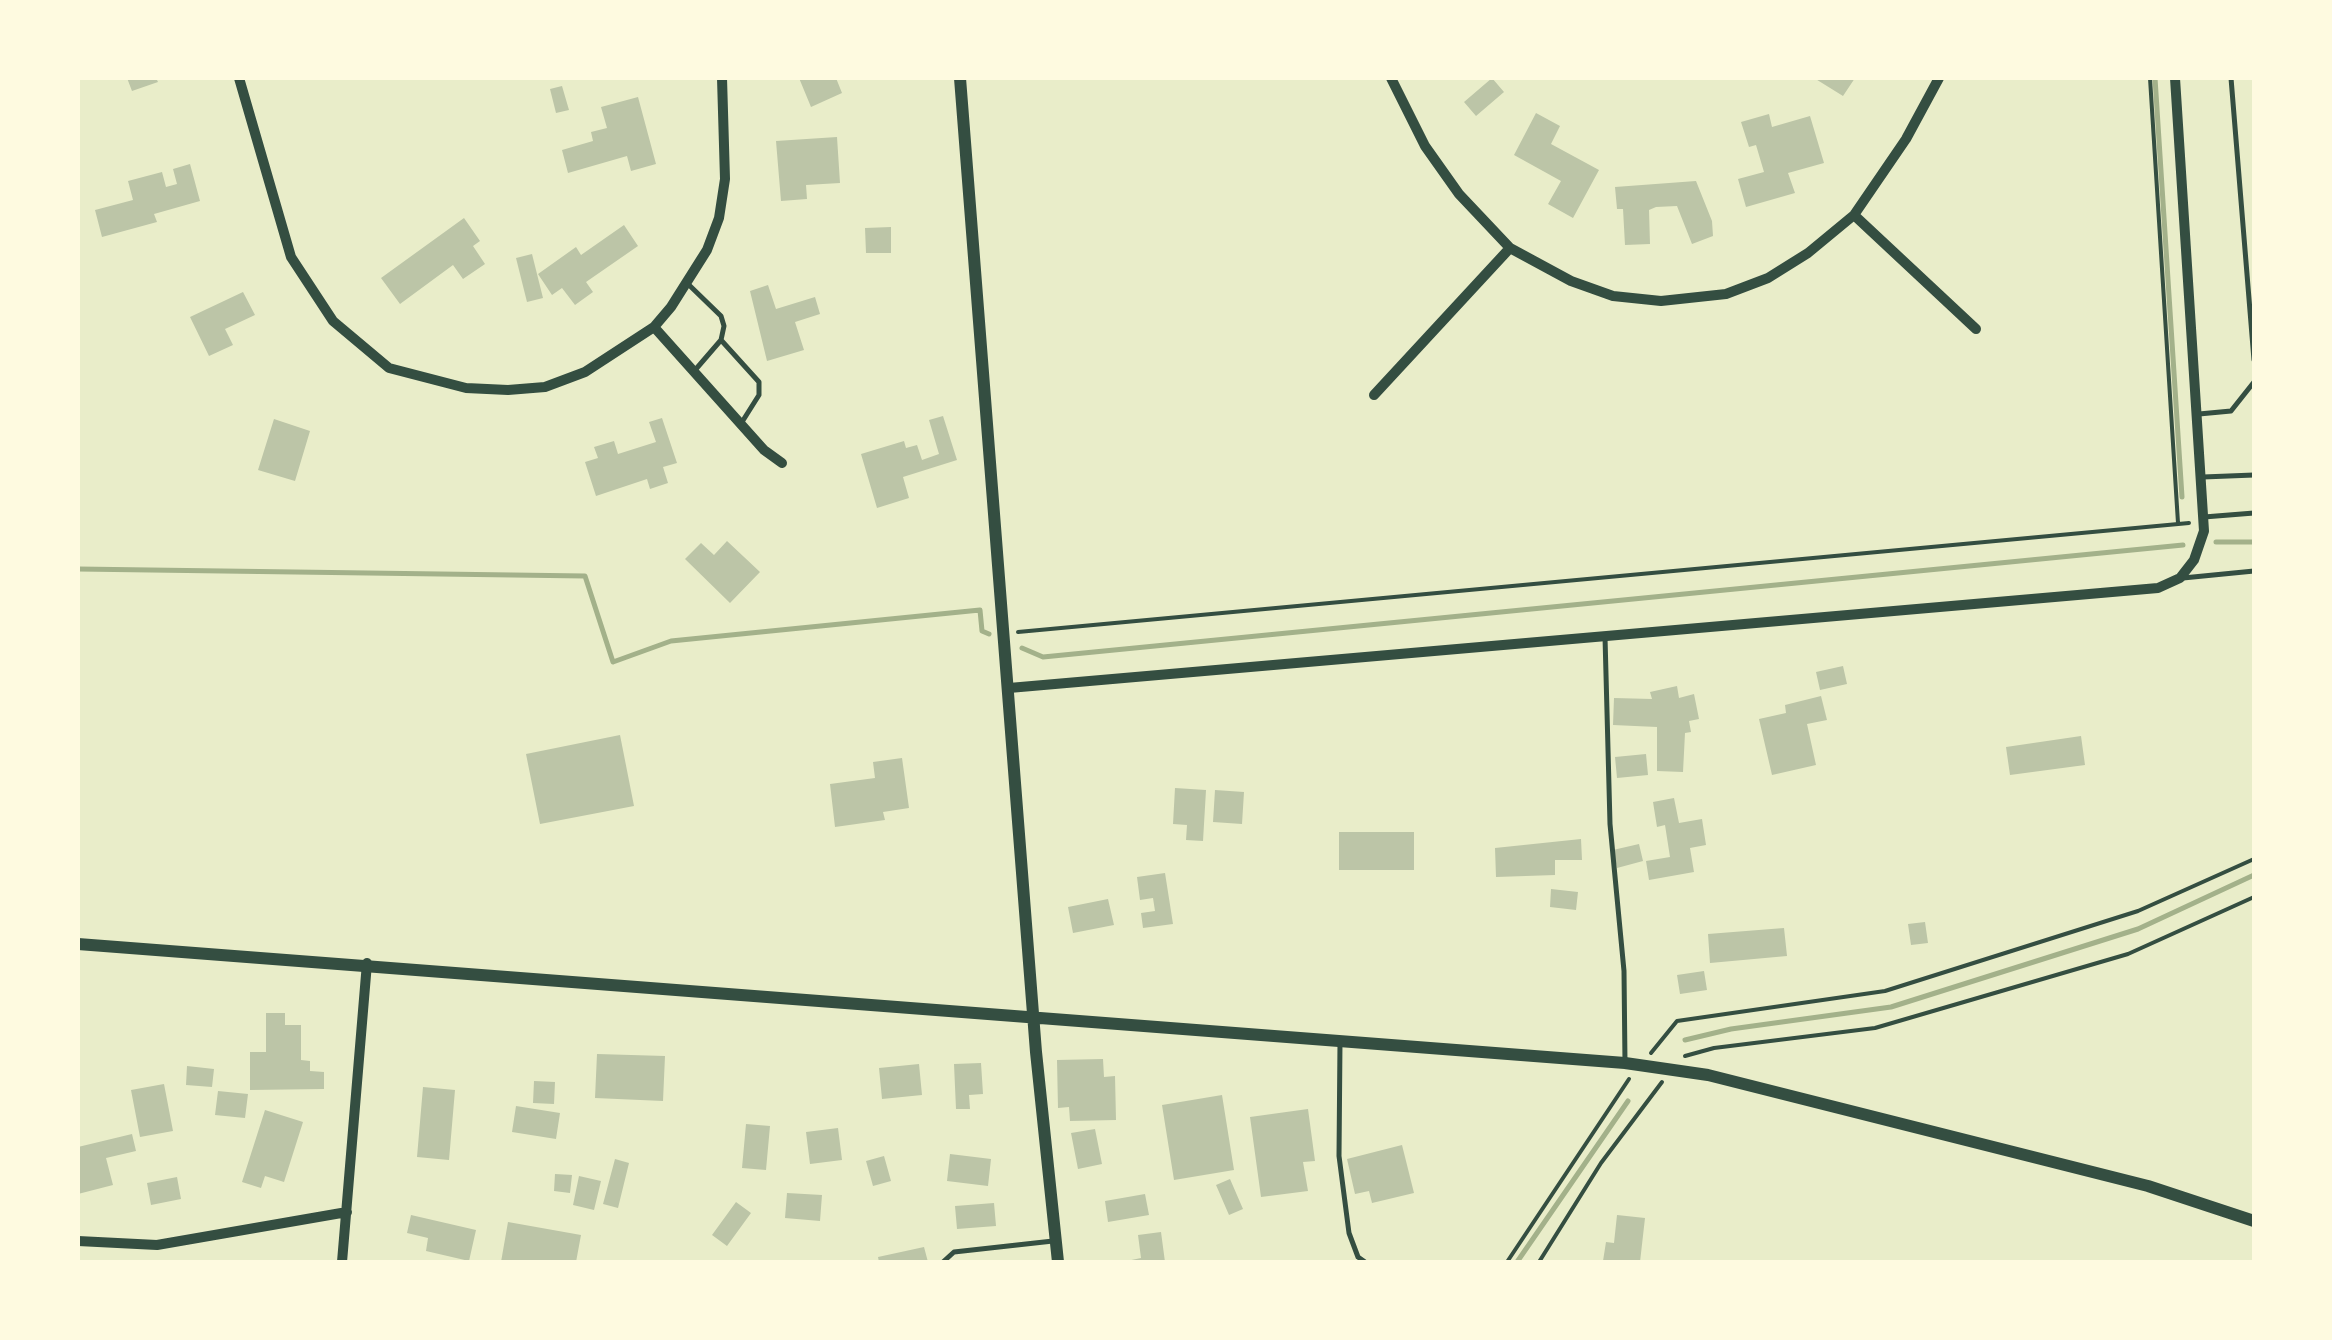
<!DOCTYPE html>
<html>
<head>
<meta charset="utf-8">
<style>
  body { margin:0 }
  #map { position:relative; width:2332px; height:1340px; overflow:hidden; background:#e9edc9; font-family:"PT Sans Narrow",sans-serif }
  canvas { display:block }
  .frame { position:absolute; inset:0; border:80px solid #fefae0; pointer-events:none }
</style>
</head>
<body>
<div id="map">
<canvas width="2332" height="1340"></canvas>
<div class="frame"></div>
</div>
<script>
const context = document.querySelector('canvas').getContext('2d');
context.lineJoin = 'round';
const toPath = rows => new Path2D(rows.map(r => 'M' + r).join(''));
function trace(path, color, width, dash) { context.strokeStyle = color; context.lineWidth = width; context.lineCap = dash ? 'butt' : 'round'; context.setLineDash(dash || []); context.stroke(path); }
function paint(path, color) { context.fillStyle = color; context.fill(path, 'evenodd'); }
trace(toPath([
  [2155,78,2182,497],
  [2216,542,2254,542],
  [78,569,585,576,613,662,671,641,980,610,982,631,989,634],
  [1022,648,1043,657,2183,545],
  [1685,1040,1731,1029,1891,1007,2138,929,2254,875],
  [1517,1262,1628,1101]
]), '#a3b18a', 5);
paint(toPath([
  [127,78,156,78,158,82,132,91],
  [799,78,836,78,842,93,811,107],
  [1492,78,1504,92,1476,116,1464,102],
  [1814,78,1855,78,1843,96],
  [562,86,569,110,556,113,550,89],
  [638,97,656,164,631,171,627,156,568,173,562,150,593,141,591,132,607,128,601,107],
  [1536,113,1560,126,1551,144,1599,170,1573,218,1548,204,1561,181,1514,155],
  [1769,114,1772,127,1810,116,1824,163,1788,173,1795,193,1746,207,1738,179,1764,172,1756,145,1749,147,1741,122],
  [837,137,840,183,806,185,807,199,781,201,776,141],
  [190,164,200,201,154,214,157,222,102,237,95,210,133,200,128,181,162,172,166,187,177,184,173,169],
  [1696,181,1712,221,1713,236,1692,244,1677,206,1656,207,1649,210,1650,244,1625,245,1623,209,1617,209,1615,187],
  [464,218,480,241,473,246,485,264,463,279,453,265,400,304,381,278],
  [624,225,638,246,586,282,593,292,575,305,562,288,552,295,538,274,576,247,581,255],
  [891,227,891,253,866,253,865,228],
  [532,254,543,298,527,302,516,258],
  [768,285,776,309,815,297,820,314,795,322,804,350,767,361,750,291],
  [243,292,255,315,225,329,233,345,209,356,190,317],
  [943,416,957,460,903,477,909,498,877,508,861,454,904,441,906,448,917,445,922,460,939,454,929,420],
  [662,418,677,463,663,467,668,483,650,489,647,479,596,496,585,462,598,458,594,447,614,441,618,454,656,442,649,422],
  [274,419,310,431,295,481,258,470],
  [727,541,760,572,730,603,685,559,701,543,714,555],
  [1843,666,1847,684,1820,690,1816,672],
  [1677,686,1679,698,1694,694,1699,719,1689,721,1691,732,1685,733,1683,772,1657,771,1657,727,1613,725,1614,698,1652,699,1650,692],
  [1821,696,1827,720,1807,724,1816,765,1772,775,1759,719,1786,713,1785,705],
  [620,735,634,806,540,824,526,754],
  [2081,736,2085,765,2010,775,2006,747],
  [1646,754,1648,775,1617,778,1615,757],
  [902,758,909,808,883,812,885,820,835,827,830,784,875,778,873,762],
  [1175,788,1206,790,1203,841,1186,840,1187,825,1173,824],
  [1215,790,1244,792,1242,824,1213,822],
  [1674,798,1679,823,1702,819,1706,845,1690,848,1694,872,1649,880,1646,861,1670,857,1665,825,1657,827,1653,802],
  [1339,832,1414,832,1414,870,1339,870],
  [1581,839,1582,860,1555,860,1555,875,1496,877,1495,848],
  [1639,844,1643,861,1617,868,1613,850],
  [1165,873,1173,924,1143,928,1141,913,1155,911,1153,898,1140,900,1137,877],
  [1551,889,1578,892,1576,910,1550,907],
  [1108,899,1114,925,1073,933,1068,907],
  [1925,922,1928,943,1911,945,1908,924],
  [1784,928,1787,956,1710,963,1708,934],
  [1704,971,1707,990,1680,994,1677,975],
  [266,1013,285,1013,285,1025,301,1025,301,1060,310,1061,310,1071,324,1072,324,1089,250,1090,250,1052,266,1052],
  [597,1054,665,1056,663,1101,595,1098],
  [1103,1059,1104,1077,1115,1076,1116,1120,1070,1121,1069,1107,1058,1108,1057,1060],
  [981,1063,983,1094,969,1095,970,1109,956,1109,954,1064],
  [919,1064,922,1095,882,1099,879,1068],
  [187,1066,214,1069,212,1087,186,1085],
  [534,1081,555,1082,554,1104,533,1103],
  [164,1084,173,1131,140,1137,131,1090],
  [423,1087,455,1090,449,1160,417,1157],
  [218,1091,248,1094,245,1118,215,1115],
  [1222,1095,1234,1170,1174,1180,1162,1105],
  [516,1106,560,1113,556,1139,512,1132],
  [1308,1109,1315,1161,1303,1162,1308,1191,1261,1197,1250,1117],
  [265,1110,303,1122,284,1182,265,1176,261,1188,242,1182],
  [746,1124,770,1126,766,1170,742,1168],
  [838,1128,842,1160,810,1164,806,1132],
  [1095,1129,1102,1164,1078,1169,1071,1133],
  [132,1134,136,1151,106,1158,113,1185,78,1194,78,1147],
  [1402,1145,1414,1193,1372,1203,1369,1191,1355,1194,1347,1159],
  [950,1154,991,1159,988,1186,947,1181],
  [884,1156,891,1181,873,1186,866,1161],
  [615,1159,629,1163,618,1208,603,1204],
  [555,1174,572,1175,570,1193,554,1191],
  [579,1176,601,1181,594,1210,573,1205],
  [177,1177,181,1199,151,1205,147,1183],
  [1230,1179,1243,1209,1229,1215,1216,1185],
  [787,1193,822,1195,820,1221,785,1218],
  [1145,1194,1149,1215,1108,1222,1105,1201],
  [736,1202,751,1213,727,1246,712,1235],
  [994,1203,996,1226,957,1229,955,1206],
  [411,1215,476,1230,469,1261,426,1251,428,1238,407,1233],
  [1617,1215,1645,1218,1640,1262,1603,1261,1606,1242,1614,1243],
  [508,1222,581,1235,576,1262,501,1262],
  [1161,1232,1165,1262,1122,1262,1141,1258,1138,1235],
  [924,1247,928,1262,879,1262,878,1257]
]), '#bcc5a7');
trace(toPath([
  [2150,78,2178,523],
  [1018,632,2189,523],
  [1651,1053,1677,1021,1885,991,2138,911,2254,859],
  [1685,1056,1714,1048,1875,1028,2128,954,2254,897],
  [1507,1262,1629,1079],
  [1539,1262,1601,1163,1662,1082]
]), '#344e41', 4);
trace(toPath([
  [2231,78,2254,360],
  [688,284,721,316,724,326,721,340,696,369],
  [721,340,759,382,759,395,742,422],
  [2199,414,2231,411,2254,382],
  [2203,477,2254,475],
  [2204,517,2254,513],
  [2183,578,2254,571],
  [1605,637,1610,824,1624,971,1625,1063],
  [1340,1042,1339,1156,1349,1233,1358,1257,1365,1262],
  [943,1262,954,1252,1053,1241]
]), '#344e41', 5);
trace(toPath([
  [239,78,291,257,333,321,389,368,466,388,508,390,545,387,585,372,654,327,671,307,707,250,719,218,725,179,722,78],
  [1391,78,1425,146,1459,194,1510,248,1571,281,1613,296,1661,301,1726,294,1768,278,1808,253,1854,215,1906,139,1939,78],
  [1854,215,1976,329],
  [654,327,764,450,782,463],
  [1374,395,1510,248],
  [1009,688,2158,588,2180,578,2194,560,2204,531,2175,78],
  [78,1241,157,1245,347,1212],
  [342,1262,367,963]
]), '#344e41', 10);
trace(toPath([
  [960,78,1036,1052,1058,1262],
  [78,944,1625,1063,1708,1075,2148,1186,2254,1221]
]), '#344e41', 12);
</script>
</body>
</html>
